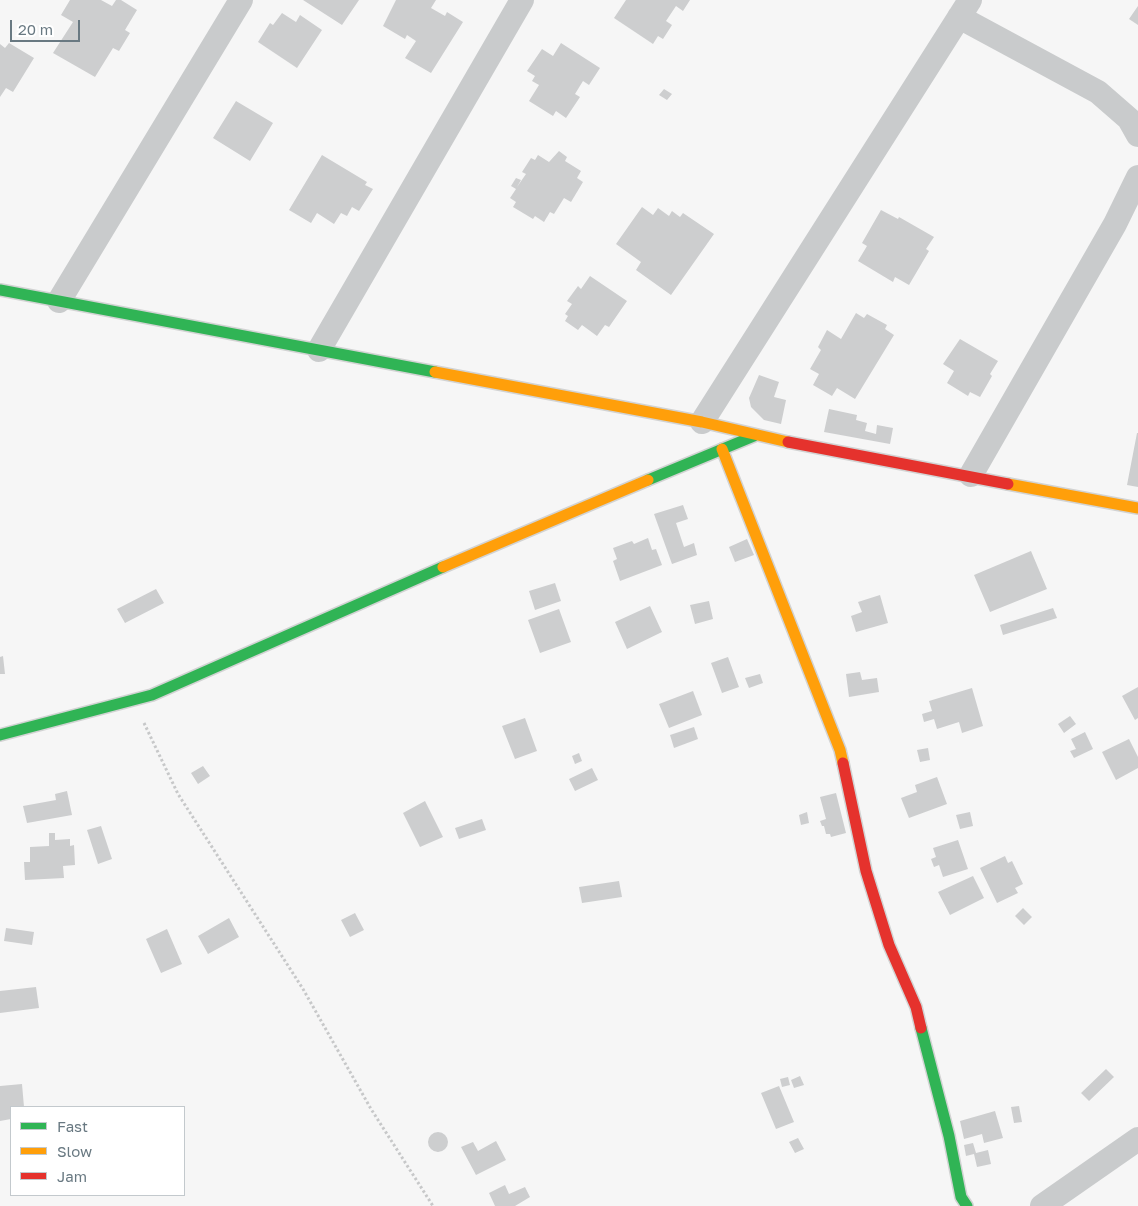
<!DOCTYPE html>
<html>
<head>
<meta charset="utf-8">
<style>
  body { margin:0 }
  #map { position:relative; width:1138px; height:1206px; overflow:hidden; background:#f6f6f6; font-family:"Golos Text",sans-serif }
  canvas { display:block }
  .legend { position:absolute; left:10px; top:1106px; width:175px; height:90px; box-sizing:border-box; background:#fff; border:1px solid #c3c9cd; margin:0; padding:6px 9px; list-style:none; font-size:15px; color:#697982 }
  .legend li { display:flex; align-items:center; gap:10px; height:25px }
  .legend b { width:25px; border:1px solid #c3c9cd }
  .scale { position:absolute; left:10px; top:20px; width:70px; height:22px; box-sizing:border-box; border:2px solid #697982; border-top:0; padding-left:6px; font-size:15px; line-height:18px; white-space:nowrap; color:#697982; -webkit-text-stroke:4px #fff; paint-order:stroke }
</style>
</head>
<body>
<div id="map">
<canvas width="1138" height="1206"></canvas>
<ul class="legend">
<li><b style="height:6px;background:#30b455"></b>Fast</li>
<li><b style="height:6px;background:#ff9f0a"></b>Slow</li>
<li><b style="height:6px;background:#e5322d"></b>Jam</li>
</ul>
<div class="scale">20 m</div>
</div>
<script>
const context = document.querySelector('canvas').getContext('2d');
context.lineJoin = 'round';
function paint(path, color) { context.fillStyle = color; context.fill(path, 'evenodd'); }
const toPath = rows => new Path2D(rows.map(r => 'M' + r).join(''));
function trace(path, color, width, dash) { context.strokeStyle = color; context.lineWidth = width; context.lineCap = dash ? 'butt' : 'round'; context.setLineDash(dash || []); context.stroke(path); }
paint(toPath([
  [70,0,101,0,112,6,116,0,121,0,137,10,125,30,130,33,119,51,113,48,95,77,53,53,73,22,61,15],
  [303,0,359,0,342,25],
  [396,0,436,0,431,8,445,16,447,12,463,22,431,73,405,58,416,41,407,35,405,39,383,26],
  [626,0,690,0,683,11,676,6,666,21,672,25,663,39,658,36,653,44,614,18],
  [1138,6,1138,25,1129,19],
  [282,13,296,22,300,15,322,30,297,68,258,42,270,23,273,25],
  [9,43,34,58,13,92,6,88,0,97,0,44,5,48],
  [561,43,600,68,589,85,583,81,575,94,580,97,566,118,556,111,553,116,529,101,539,85,532,81,535,76,527,71,542,49,553,56],
  [664,89,672,94,667,100,659,95],
  [236,101,273,123,250,161,213,138],
  [559,151,567,157,565,161,581,171,577,178,583,182,571,202,564,198,554,214,550,212,544,222,535,216,533,219,513,207,516,202,510,198,516,189,511,186,516,178,521,180,517,187,526,174,522,172,531,158,535,160,538,155,549,162],
  [322,155,367,182,365,185,373,189,359,211,352,207,347,216,341,213,334,224,317,213,311,223,289,210],
  [642,207,653,215,658,208,669,216,672,211,680,217,683,213,714,234,671,295,636,270,641,262,616,244],
  [881,210,898,219,899,217,934,237,926,249,929,251,909,285,895,277,893,282,858,261,867,246,862,243],
  [590,276,627,301,609,327,605,325,597,336,582,325,578,330,565,321,568,316,565,314,572,304,567,301,578,286,581,289],
  [856,313,864,318,867,314,887,325,885,329,894,335,855,399,837,388,832,396,813,385,819,374,810,369,821,350,818,347,827,330,841,339],
  [960,339,998,361,990,374,992,376,980,397,970,392,968,396,947,383,954,371,943,364],
  [759,375,779,382,774,397,786,400,781,424,764,420,751,407,749,398],
  [829,409,857,415,856,420,867,423,865,431,876,434,877,425,893,428,890,444,824,432],
  [1137,433,1138,433,1138,487,1127,485],
  [683,505,688,519,676,523,684,547,694,543,697,555,672,564,654,514],
  [648,538,652,550,656,549,662,565,620,581,613,561,617,559,613,548,632,541,634,544],
  [747,539,754,555,735,562,729,547],
  [1031,551,1047,589,990,612,974,575],
  [555,583,561,601,535,610,529,591],
  [156,589,164,603,125,623,117,609],
  [880,595,888,623,856,632,851,616,862,612,858,602],
  [709,601,713,619,695,624,690,605],
  [650,606,662,632,627,649,615,622],
  [1053,608,1057,618,1003,635,1000,625],
  [559,609,571,642,540,653,528,620],
  [3,656,5,674,0,674,0,657],
  [728,657,739,687,722,693,711,663],
  [860,672,862,680,877,678,879,692,849,697,846,674],
  [760,674,763,683,749,688,745,678],
  [1138,687,1138,718,1135,720,1122,696],
  [972,688,983,726,962,733,959,722,937,729,934,719,924,722,922,714,932,711,929,701],
  [693,691,702,715,669,728,659,704],
  [1070,716,1076,724,1064,733,1058,724],
  [525,718,537,751,515,759,502,726],
  [694,727,698,739,674,748,670,735],
  [1085,732,1093,749,1074,758,1070,751,1076,749,1071,739],
  [1129,739,1138,757,1138,768,1116,780,1102,752],
  [928,748,930,760,920,762,917,750],
  [579,753,582,761,575,764,572,756],
  [203,766,210,776,198,784,191,773],
  [592,768,598,780,575,791,569,779],
  [937,777,947,804,909,818,901,798,917,792,915,785],
  [67,791,72,815,27,823,23,806,56,800,55,794],
  [836,793,846,833,831,837,830,834,826,834,824,826,822,826,820,821,826,819,820,797],
  [425,801,443,837,420,847,403,813],
  [807,812,809,823,801,825,799,815],
  [970,812,973,826,960,829,956,815],
  [482,819,486,830,459,839,455,828],
  [101,826,112,859,98,864,87,830],
  [49,833,55,833,55,840,70,839,70,846,74,845,75,865,63,866,64,878,25,880,24,862,30,862,30,847,49,846],
  [958,840,968,869,943,877,939,865,934,867,931,859,936,857,933,848],
  [1005,856,1008,863,1012,861,1023,884,1015,888,1018,893,997,903,980,868],
  [973,876,984,898,950,915,938,892],
  [619,881,622,897,582,903,579,887],
  [1023,908,1032,917,1024,925,1015,916],
  [355,913,364,930,350,937,341,920],
  [229,918,239,937,208,954,198,936],
  [6,928,34,932,32,945,4,941],
  [167,929,182,964,161,973,146,939],
  [36,987,39,1008,0,1013,0,991],
  [1106,1069,1114,1077,1089,1101,1081,1093],
  [800,1076,804,1085,794,1088,791,1080],
  [788,1077,790,1085,782,1087,780,1079],
  [22,1084,24,1107,11,1107,11,1119,0,1121,0,1086],
  [779,1086,794,1122,776,1129,761,1093],
  [1019,1106,1022,1122,1014,1123,1011,1107],
  [995,1111,1003,1138,984,1143,982,1134,964,1139,960,1121],
  '428 1142a10 10 0 1 1 20 0a10 10 0 1 1-20 0Z',
  [798,1138,804,1149,795,1153,789,1142],
  [496,1141,506,1160,476,1175,461,1147,473,1142,478,1151],
  [973,1143,976,1153,988,1150,991,1164,977,1167,974,1154,966,1156,964,1145],
  [505,1185,509,1194,525,1187,530,1197,515,1206,495,1206,489,1193]
]), '#cdcecf');
const fast = toPath([
  [0,290,435,372],
  [648,480,754,436],
  [0,735,152,695,443,567],
  [921,1028,949,1136,961,1197,967,1206]
]);
const slow = toPath([
  [435,372,702,422,788,442],
  [722,449,840,750,843,763],
  [1008,484,1138,508],
  [443,567,648,480]
]);
const jam = toPath([
  [788,442,1008,484],
  [843,763,866,871,889,945,916,1007,921,1028]
]);
trace(fast, '#d2d3d3', 14);
trace(slow, '#d2d3d3', 14);
trace(jam, '#d2d3d3', 14);
trace(toPath([
  [144,723,178,794,303,989,371,1109,433,1206]
]), '#c7c8c9', 3, [2.5, 2.5]);
trace(toPath([
  [959,17,1098,92,1129,119,1138,135],
  [59,301,241,0],
  [319,350,522,0],
  [702,422,970,0],
  [971,475,1115,224,1138,177],
  [1042,1206,1138,1139]
]), '#c9cbcc', 24);
trace(fast, '#30b455', 11);
trace(slow, '#ff9f0a', 11);
trace(jam, '#e5322d', 11);
</script>
</body>
</html>
